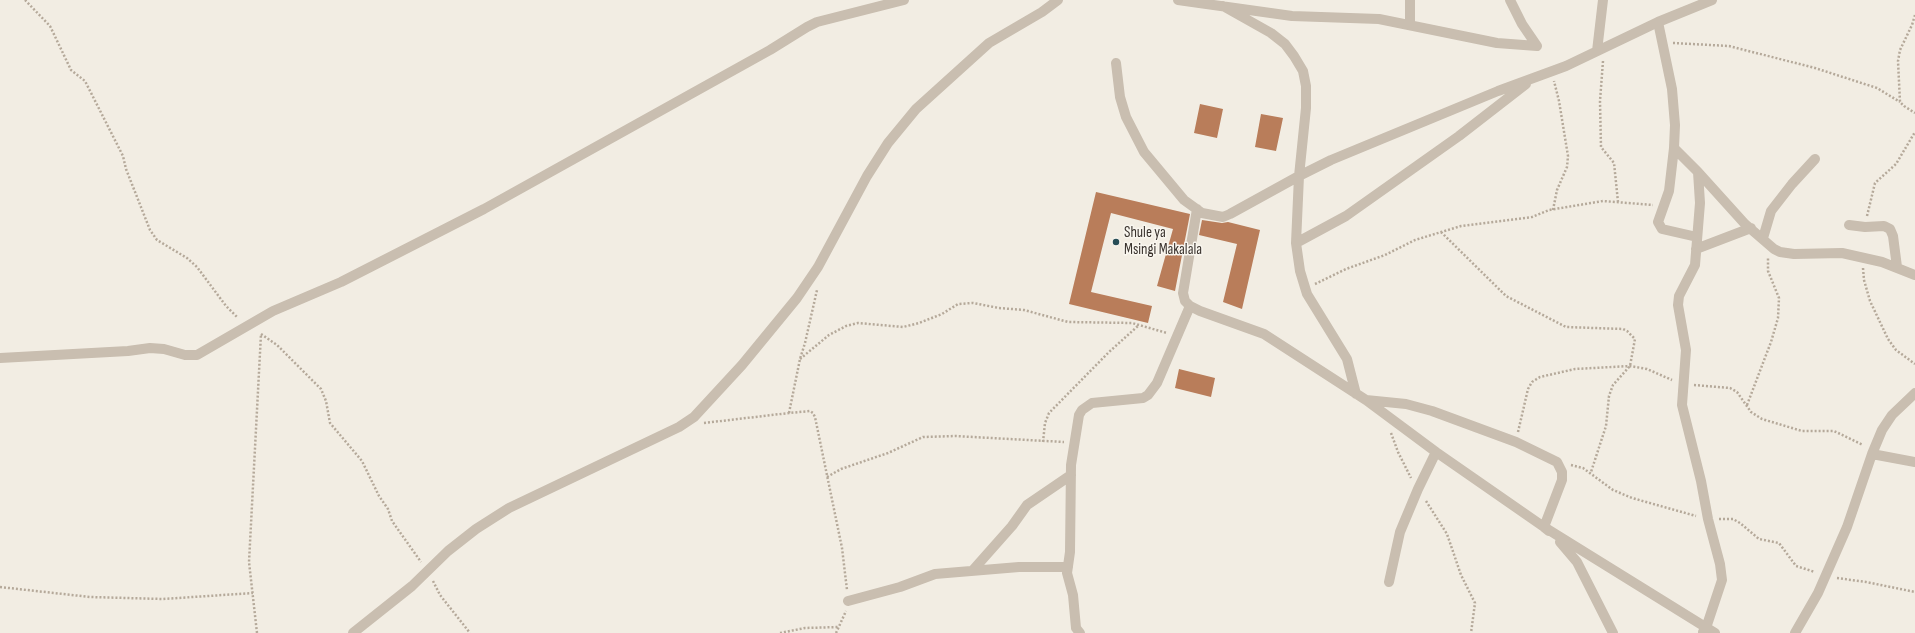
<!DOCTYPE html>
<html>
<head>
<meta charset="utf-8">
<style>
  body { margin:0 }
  canvas { display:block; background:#f2ede3 }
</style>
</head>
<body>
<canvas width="1915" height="633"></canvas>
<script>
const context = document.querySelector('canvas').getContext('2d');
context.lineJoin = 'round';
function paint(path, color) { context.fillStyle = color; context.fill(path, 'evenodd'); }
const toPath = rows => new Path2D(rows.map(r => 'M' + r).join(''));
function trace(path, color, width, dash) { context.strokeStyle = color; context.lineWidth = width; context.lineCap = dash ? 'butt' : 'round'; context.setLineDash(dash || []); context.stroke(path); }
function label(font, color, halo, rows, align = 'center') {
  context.font = font + ' "Sofia Sans Condensed",sans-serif'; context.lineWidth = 3; context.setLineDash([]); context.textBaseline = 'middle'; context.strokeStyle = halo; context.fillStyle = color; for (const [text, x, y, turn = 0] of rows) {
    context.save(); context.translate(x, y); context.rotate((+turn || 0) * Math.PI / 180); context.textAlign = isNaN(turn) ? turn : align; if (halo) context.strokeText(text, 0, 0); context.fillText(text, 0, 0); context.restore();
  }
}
paint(toPath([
  [1200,104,1223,109,1217,138,1194,133],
  [1261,114,1283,118,1276,151,1255,147],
  [1096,192,1190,214,1175,291,1157,286,1173,229,1111,213,1091,292,1152,306,1148,323,1069,304],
  [1202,220,1222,223,1228,222,1260,230,1242,309,1223,302,1237,244,1199,235],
  [1179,369,1215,378,1211,397,1175,388]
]), '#b97d5a');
trace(toPath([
  [25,0,50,26,71,70,85,81,123,156,126,169,150,230,157,240,187,258,197,267,226,306,238,318],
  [1915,15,1912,25,1900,50,1898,61,1900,102,1904,106,1915,113],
  [1673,43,1729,46,1815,68,1877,88,1900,102],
  [1603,61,1600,101,1601,147,1614,163,1618,202],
  [1553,210,1557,190,1567,167,1568,156,1559,101,1554,81],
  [1867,216,1875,183,1896,164,1915,132],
  [1441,232,1506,296,1566,327,1623,329,1627,331,1635,339,1630,366,1613,385,1609,396,1606,426,1591,472],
  [1863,268,1864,280,1870,301,1888,339,1896,350,1915,364],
  [1315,284,1346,269,1385,255,1415,240,1461,226,1532,217,1549,210,1603,201,1653,205],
  [261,334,277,345,321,389,326,401,330,423,362,461,379,496,388,509,392,521,421,562],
  [800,359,829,335,846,326,858,323,903,327,919,323,942,314,958,304,973,303,999,308,1024,310,1068,322,1132,323,1167,333],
  [1694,385,1730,388,1737,392,1751,412,1762,419,1802,431,1834,431,1863,445],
  [1747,405,1771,342,1778,318,1779,298,1768,271,1768,258],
  [789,413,800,359,805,343,817,290],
  [704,423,789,413,810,411,813,413,815,417,842,548,847,590],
  [1518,432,1528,389,1532,382,1540,377,1575,369,1630,366,1647,369,1672,380],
  [1391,433,1398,452,1411,478],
  [1043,442,1045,423,1049,413,1109,352,1139,325],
  [1571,465,1583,468,1613,490,1632,498,1696,516],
  [827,477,841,469,888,453,923,437,955,436,1064,442],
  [1426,501,1447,534,1461,575,1475,603,1471,633],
  [1719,519,1733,519,1740,523,1759,539,1779,543,1796,566,1815,572],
  [1837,578,1866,582,1915,592],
  [433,581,440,595,470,633],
  [0,587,90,597,163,599,253,593],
  [257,633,249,562,261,334],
  [780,633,805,628,839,627],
  [836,633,846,611]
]), '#b5a99a', 2.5, [2, 2]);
trace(toPath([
  [1178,0,1292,16,1379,19,1497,43,1537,46],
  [1410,0,1410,25],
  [1510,0,1522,24,1537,46],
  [1223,6,1271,33,1285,44,1294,56,1303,71,1306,86,1306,108,1299,176,1296,243,1300,271,1307,294,1347,359,1356,394],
  [1658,22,1672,89,1675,125,1674,148,1669,191,1658,222,1662,229,1697,237],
  [1597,51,1603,0],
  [1116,63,1120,97,1126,117,1144,152,1184,200,1202,213,1223,217,1230,214,1299,176,1331,160,1498,91,1566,66,1658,22,1712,0],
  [1674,148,1698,172,1745,224,1774,249,1780,252,1794,254,1842,253,1882,262,1915,275],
  [1698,172,1700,203,1695,265,1679,296,1678,305,1686,350,1682,405,1701,481,1708,519,1720,564,1722,580,1706,628,1703,632],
  [1197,209,1183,293,1185,301,1190,306,1200,311,1264,334,1366,400,1436,452,1544,527,1715,633],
  [1849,225,1865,227,1884,226,1890,229,1893,236,1897,267],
  [1763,238,1771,211,1792,184,1815,159],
  [1296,243,1346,216,1459,136,1526,84],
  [1696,249,1751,228],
  [0,358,128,351,150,348,164,349,185,355,197,355,273,311,341,282,484,209,770,50,807,27,817,22,904,0],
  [1366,400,1406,404,1432,411,1516,442,1557,462,1562,472,1562,480,1544,527,1549,531],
  [1872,454,1915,462],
  [1560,542,1577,562,1613,633],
  [973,570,1012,526,1027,505,1071,475],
  [1389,582,1400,532,1418,489,1436,452],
  [848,601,900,587,935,574,1019,567,1068,567],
  [353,633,412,586,448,551,476,529,509,508,679,427,694,417,742,365,797,298,818,267,867,176,888,143,916,109,989,43,1042,12,1058,0],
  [1080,633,1076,628,1073,595,1067,573,1070,552,1071,465,1079,415,1082,410,1092,403,1143,398,1148,395,1157,383,1190,306],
  [1795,633,1818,593,1847,527,1872,454,1882,430,1892,415,1915,393]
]), '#c9beb0', 10);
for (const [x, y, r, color] of [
  [1116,242,4,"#274d56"]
]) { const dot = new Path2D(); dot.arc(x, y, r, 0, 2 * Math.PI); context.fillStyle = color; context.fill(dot); trace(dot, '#f9f6ef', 1.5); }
label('15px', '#39322d', '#f9f6ef', [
  ["Shule ya",1124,233],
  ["Msingi Makalala",1124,250]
], 'left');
</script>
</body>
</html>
